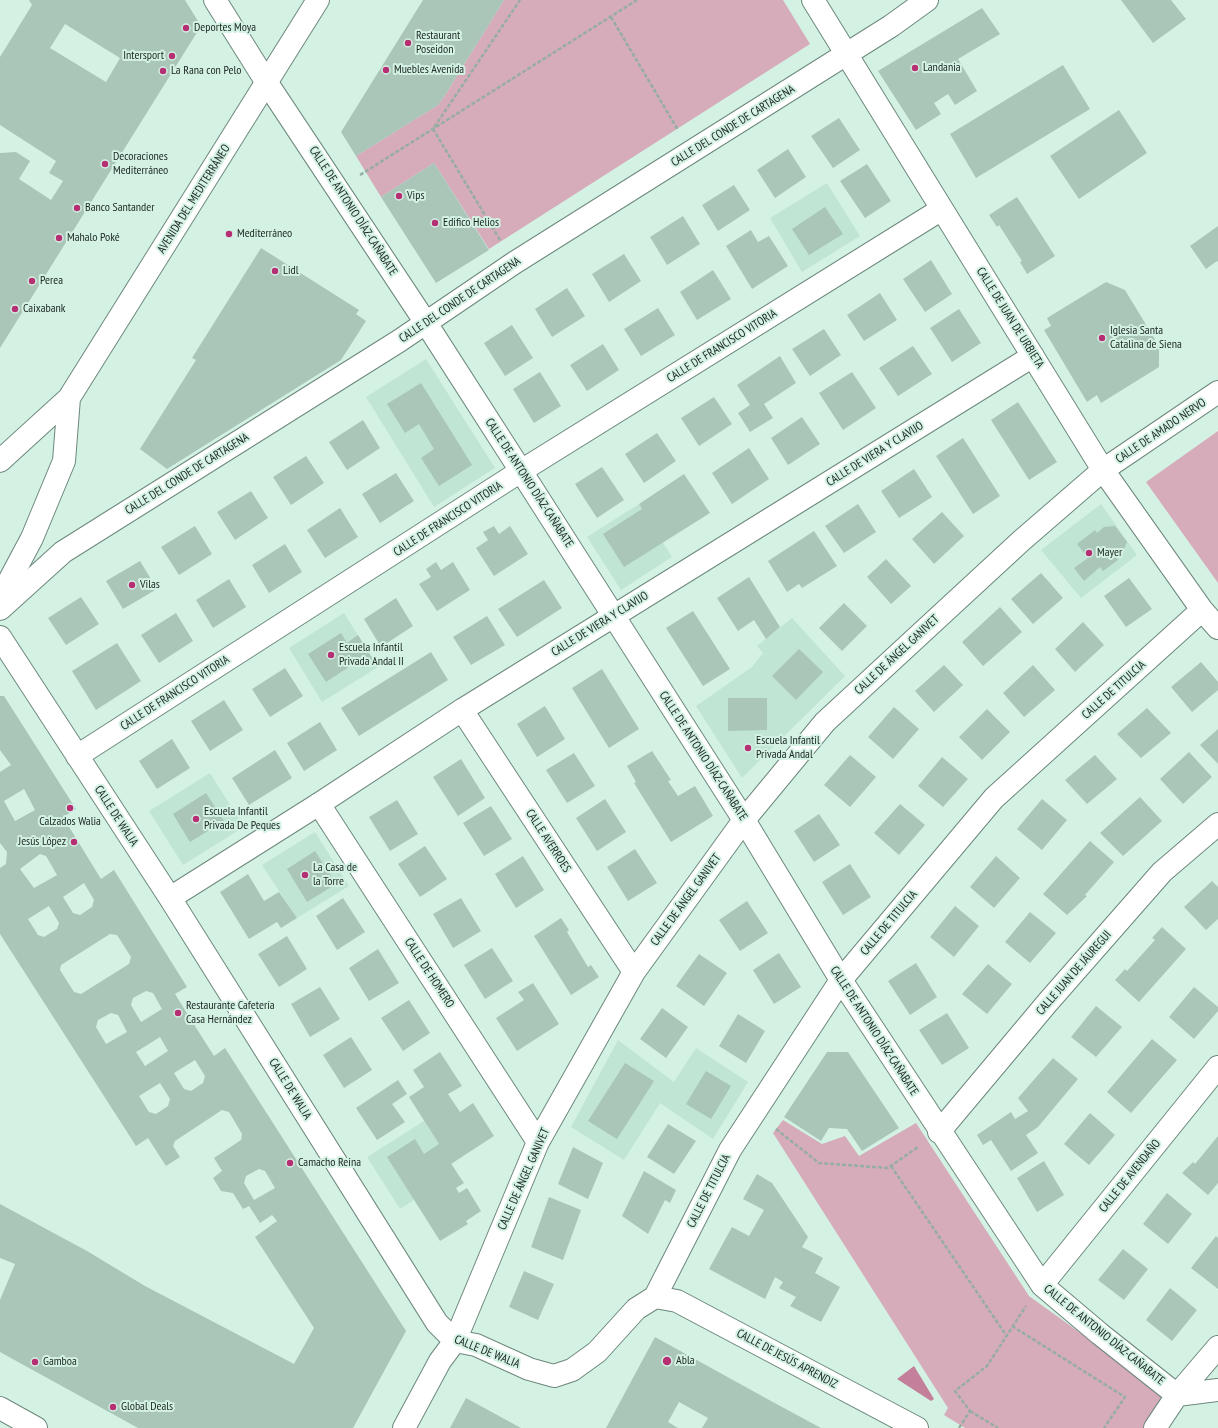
<!DOCTYPE html>
<html>
<head>
<meta charset="utf-8">
<style>
  body { margin:0 }
  canvas { display:block; background:#d4f2e4 }
</style>
</head>
<body>
<canvas width="1218" height="1428"></canvas>
<script>
const context = document.querySelector('canvas').getContext('2d');
context.lineJoin = 'round';
function paint(path, color) { context.fillStyle = color; context.fill(path, 'evenodd'); }
const toPath = rows => new Path2D(rows.map(r => 'M' + r).join(''));
function trace(path, color, width, dash) { context.strokeStyle = color; context.lineWidth = width; context.lineCap = dash ? 'butt' : 'round'; context.setLineDash(dash || []); context.stroke(path); }
function label(font, color, halo, rows, align = 'center') {
  context.font = font + ' "PT Sans Narrow",sans-serif'; context.lineWidth = 4; context.setLineDash([]); context.textBaseline = 'middle'; context.strokeStyle = halo; context.fillStyle = color; for (const [text, x, y, turn = 0] of rows) {
    context.save(); context.translate(x, y); context.rotate((+turn || 0) * Math.PI / 180); context.textAlign = isNaN(turn) ? turn : align; if (halo) context.strokeText(text, 0, 0); context.fillText(text, 0, 0); context.restore();
  }
}
paint(toPath([
  [827,183,860,236,802,272,770,218],
  [426,359,495,468,434,507,366,397],
  [639,504,672,557,621,590,587,537],
  [1101,504,1137,555,1081,598,1041,550],
  [344,613,378,667,322,702,289,648],
  [792,618,845,676,742,778,696,706,752,667,763,653,757,646],
  [210,773,244,827,183,865,149,811],
  [315,832,349,886,297,918,262,865],
  [618,1040,674,1082,696,1048,748,1082,713,1139,660,1103,624,1160,571,1127],
  [424,1121,457,1172,400,1209,367,1157]
]), '#c0e5d4');
paint(toPath([
  [504,0,783,0,810,44,489,249,434,163,381,197,356,156,438,105,447,92],
  [1218,431,1218,583,1146,482],
  [783,1120,822,1144,845,1136,859,1156,916,1123,1029,1296,1168,1396,1147,1428,965,1428,944,1415,948,1408,773,1133]
]), '#d6abba');
paint(toPath([
  [914,1366,934,1399,931,1401,897,1379]
]), '#c4809a');
paint(toPath([
  [29,0,185,0,201,26,0,348,0,153,16,152,30,161,19,179,51,200,63,181,49,173,56,161,0,125,0,57,32,5],
  [65,24,120,58,106,82,50,48],
  [423,0,504,0,447,92,438,105,356,156,341,132],
  [1121,0,1171,0,1186,19,1153,43],
  [982,8,1000,34,958,59,977,91,955,105,948,94,934,103,941,114,916,130,878,71],
  [1063,65,1090,109,976,178,950,134],
  [1119,110,1147,153,1079,199,1050,156],
  [839,118,860,150,833,168,811,136],
  [788,149,806,177,775,198,757,170],
  [434,163,489,250,436,283,381,197],
  [867,164,891,201,865,218,840,181],
  [734,185,750,210,718,231,702,205],
  [1017,197,1055,256,1027,274,1020,262,1022,261,999,225,997,227,989,215],
  [825,207,843,234,809,255,792,229],
  [683,216,700,244,667,265,650,237],
  [1218,226,1218,262,1217,261,1206,269,1190,246],
  [751,230,758,242,769,236,788,266,752,289,726,246],
  [261,248,359,310,356,314,366,321,341,360,167,469,140,449,196,360,192,358],
  [624,254,641,281,609,302,592,274],
  [931,260,952,294,925,312,903,279],
  [713,270,731,299,697,320,680,292],
  [1106,282,1125,290,1159,346,1159,367,1101,403,1097,395,1087,402,1044,330,1051,326,1047,318],
  [567,288,585,316,552,337,535,309],
  [880,293,897,320,864,341,847,315],
  [658,308,675,335,641,356,624,329],
  [959,309,981,343,952,362,930,328],
  [512,325,533,358,505,376,484,343],
  [824,329,841,355,810,376,792,349],
  [603,344,619,370,587,391,570,365],
  [913,346,932,374,898,396,879,368],
  [780,356,796,383,764,404,773,418,750,432,738,413,750,405,737,385],
  [540,372,561,406,534,423,513,389],
  [852,372,876,408,843,430,819,393],
  [421,383,472,465,439,486,421,458,434,449,419,424,405,433,387,404],
  [714,397,732,424,699,446,681,418],
  [1018,402,1057,462,1029,480,991,420],
  [802,417,820,444,788,465,771,438],
  [363,420,380,448,347,470,329,442],
  [657,433,676,461,644,483,625,454],
  [963,438,1000,496,973,514,936,456],
  [749,448,769,479,732,504,712,473],
  [306,456,324,483,291,505,273,477],
  [602,467,624,500,597,518,575,484],
  [914,469,932,497,899,518,881,491],
  [396,473,414,501,380,523,362,494],
  [684,474,710,513,624,567,603,534,642,509,639,504],
  [251,491,268,518,235,540,217,512],
  [858,504,876,532,844,553,825,526],
  [340,508,358,537,325,558,307,530],
  [942,512,964,536,934,564,912,539],
  [195,526,212,554,179,575,161,547],
  [494,526,499,534,510,526,528,554,494,576,476,548,488,540,483,532],
  [1115,526,1127,542,1123,551,1116,557,1118,560,1103,571,1100,567,1084,581,1074,568,1088,558,1077,544,1095,530,1097,533,1104,527],
  [814,531,837,566,802,588,799,584,787,592,768,561],
  [285,544,302,572,269,593,252,565],
  [886,559,911,586,891,604,867,577],
  [140,561,157,589,123,609,106,581],
  [436,562,441,570,453,562,470,590,437,611,419,584,431,577,426,569],
  [1041,573,1063,598,1033,624,1011,599],
  [749,577,780,627,766,639,754,620,738,631,717,598],
  [1129,578,1152,609,1126,627,1104,596],
  [229,579,246,607,213,628,196,600],
  [544,580,562,608,517,637,498,609],
  [81,597,99,624,66,645,48,618],
  [396,598,413,626,381,647,364,619],
  [844,603,867,626,842,651,819,628],
  [1000,607,1022,632,983,666,962,642],
  [693,611,730,669,703,686,666,628],
  [176,613,193,641,159,663,141,635],
  [487,616,505,645,471,665,453,637],
  [1083,622,1104,645,1075,672,1055,649],
  [341,633,347,643,358,635,374,661,363,668,358,661,326,682,308,654],
  [117,643,141,681,96,710,72,671],
  [799,649,823,672,796,700,772,676],
  [431,652,448,680,359,736,341,708],
  [1201,662,1218,682,1218,690,1192,712,1171,687],
  [944,665,963,685,934,712,915,691],
  [1033,665,1055,690,1024,717,1003,693],
  [285,668,303,696,270,717,252,689],
  [602,669,639,729,609,748,572,688],
  [0,696,4,696,76,809,63,817,101,879,114,870,187,987,175,994,195,1026,214,1056,225,1048,406,1331,353,1428,138,1428,0,1352,0,1300,15,1264,0,1258,0,1204,87,1251,145,1286,294,1364,314,1328,255,1237,277,1221,272,1215,260,1223,249,1206,243,1209,233,1193,221,1191,213,1178,222,1171,214,1158,241,1140,242,1134,229,1112,222,1110,175,1141,173,1146,180,1157,166,1166,148,1138,136,1146,0,934,0,868,6,864,7,852,0,843,0,772,11,765,0,750],
  [24,789,35,810,15,821,4,801],
  [40,854,46,856,57,875,34,888,20,869],
  [84,883,94,900,92,907,80,915,73,913,63,897],
  [49,906,59,923,57,929,44,937,38,935,28,919],
  [110,934,117,935,131,957,129,964,81,994,74,992,60,970,61,965],
  [146,991,153,993,162,1009,141,1022,131,1005,133,998],
  [111,1013,118,1015,127,1032,106,1044,96,1027,98,1020],
  [160,1037,168,1051,145,1066,136,1052],
  [195,1060,205,1076,203,1083,191,1091,184,1089,174,1073],
  [160,1083,170,1099,168,1106,156,1114,149,1112,139,1096],
  [259,1169,265,1171,275,1188,254,1200,244,1183,246,1176],
  [728,698,767,698,767,730,728,731],
  [224,700,243,730,210,751,191,721],
  [545,706,565,739,537,757,517,724],
  [894,707,919,729,893,759,868,737],
  [1147,708,1171,733,1141,758,1117,734],
  [987,709,1010,732,982,760,959,737],
  [320,722,337,750,304,771,287,743],
  [1218,729,1218,764,1200,745],
  [172,739,190,768,157,789,139,761],
  [275,750,292,778,249,805,232,778],
  [652,751,671,780,668,781,678,796,695,786,713,816,671,842,634,783,636,782,627,766],
  [1189,752,1212,777,1183,804,1160,779],
  [574,753,595,786,567,803,546,770],
  [850,755,876,777,850,807,824,785],
  [1095,755,1117,779,1087,804,1065,780],
  [942,757,968,779,943,807,918,786],
  [461,759,485,798,458,816,433,777],
  [206,793,224,821,190,842,173,814],
  [1140,797,1162,821,1123,856,1100,833],
  [605,799,626,832,597,851,576,818],
  [1042,799,1067,820,1042,850,1017,829],
  [397,800,418,834,390,851,369,817],
  [900,804,925,825,899,855,874,833],
  [491,806,512,839,484,856,463,823],
  [819,814,840,845,814,862,794,831],
  [1090,841,1114,862,1085,895,1087,896,1067,915,1043,894],
  [425,846,447,879,420,897,398,864],
  [635,849,657,883,628,901,607,867],
  [315,851,336,884,307,902,287,869],
  [523,856,544,890,516,908,495,874],
  [996,856,1020,878,994,908,970,887],
  [850,864,871,897,843,915,822,882],
  [248,874,264,901,279,892,297,918,281,928,277,922,249,939,220,892],
  [1212,881,1218,887,1218,919,1206,930,1184,907],
  [343,898,365,932,337,950,316,916],
  [461,898,481,931,453,948,433,914],
  [747,901,768,933,740,951,719,920],
  [955,906,979,926,954,957,930,937],
  [1030,912,1056,933,1030,963,1005,942],
  [561,918,569,930,567,932,588,967,591,965,599,977,571,995,534,936],
  [1162,927,1186,949,1139,1002,1115,980,1125,969,1127,971,1155,940,1152,938],
  [287,936,307,969,279,987,258,954],
  [492,948,513,981,485,999,464,965],
  [378,949,399,983,369,1001,349,968],
  [779,953,801,987,774,1004,753,970],
  [699,954,727,973,704,1006,676,986],
  [916,963,937,997,910,1015,888,981],
  [988,964,1012,984,987,1014,962,994],
  [533,983,559,1024,517,1051,496,1018,524,1000,518,992],
  [320,987,340,1019,310,1037,291,1004],
  [1194,987,1218,1007,1218,1011,1194,1039,1169,1017],
  [409,1000,430,1033,403,1051,381,1018],
  [1096,1006,1122,1027,1096,1057,1071,1037],
  [662,1008,688,1027,666,1058,640,1039],
  [947,1013,969,1048,942,1065,919,1030],
  [738,1014,765,1031,746,1063,719,1046],
  [351,1037,372,1070,344,1088,323,1055],
  [1152,1039,1177,1060,1131,1113,1107,1092],
  [440,1052,462,1086,448,1094,460,1112,473,1103,494,1136,451,1164,464,1183,456,1188,459,1193,467,1188,481,1211,466,1221,468,1224,440,1241,387,1157,415,1139,424,1154,439,1144,409,1097,424,1087,413,1070],
  [827,1052,848,1052,899,1128,862,1151,847,1129,829,1128,821,1141,784,1117],
  [1053,1058,1078,1079,1038,1127,1026,1135,1038,1153,1011,1171,991,1140,983,1145,977,1135,1011,1112,1015,1119,1028,1111,1018,1098],
  [625,1063,654,1081,617,1139,588,1121],
  [706,1071,731,1086,711,1119,686,1104],
  [398,1080,407,1094,392,1104,405,1122,377,1140,356,1108],
  [1090,1113,1115,1135,1089,1165,1064,1144],
  [668,1124,696,1141,674,1174,647,1157],
  [1218,1136,1218,1183,1208,1195,1182,1173,1193,1162,1195,1164],
  [573,1147,603,1163,588,1199,558,1184],
  [1044,1161,1064,1195,1037,1212,1017,1178],
  [644,1171,676,1190,670,1203,665,1200,648,1234,622,1216],
  [757,1174,772,1183,808,1237,802,1247,823,1258,815,1273,840,1287,821,1322,790,1306,796,1297,779,1288,783,1282,775,1277,765,1299,709,1269,732,1227,749,1236,764,1210,743,1199],
  [1167,1193,1192,1214,1168,1244,1143,1224],
  [549,1197,581,1210,563,1260,531,1247],
  [1216,1236,1218,1238,1218,1289,1191,1268],
  [1123,1249,1148,1269,1124,1300,1098,1280],
  [524,1271,554,1284,538,1320,509,1307],
  [1170,1288,1197,1310,1172,1341,1146,1320],
  [655,1337,771,1401,821,1428,702,1428,708,1418,679,1402,668,1422,678,1428,606,1428],
  [466,1398,521,1428,450,1428]
]), '#a9c6b9');
const pedestrian = toPath([
  [462,710,634,972],
  [319,804,538,1142],
  [455,1341,538,1142,634,972,744,820,825,722,1021,541,1103,470]
]);
const minor = toPath([
  [215,0,267,83,426,323,521,471,744,820,841,980,1042,1285,1100,1334,1177,1395],
  [813,0,1103,470,1202,610,1218,628],
  [1103,470,1218,392],
  [0,609,63,552,399,341,514,263,891,26,927,0],
  [0,637,170,898,437,1323,455,1341,476,1345,529,1369,554,1376,572,1370,597,1352,636,1309,655,1297],
  [77,756,521,471,942,209],
  [170,898,319,804,462,710,1033,356],
  [939,1132,1048,1002,1162,872,1218,824],
  [1042,1285,1218,1067],
  [655,1297,730,1150,841,980,994,798,1202,610],
  [655,1297,677,1301,917,1428],
  [1177,1395,1218,1390],
  [404,1428,440,1361,455,1341],
  [1155,1428,1177,1395,1218,1347]
]);
const primary = toPath([
  [0,461,69,398,318,0],
  [0,598,32,538,64,461,69,398],
  [0,1408,36,1428]
]);
trace(pedestrian, '#6d887c', 24);
trace(minor, '#6d887c', 24);
trace(primary, '#6d887c', 24);
trace(toPath([
  [611,17,678,130],
  [360,175,637,0],
  [500,240,433,129,520,0],
  [776,1129,819,1163,888,1168,918,1147],
  [891,1166,1006,1335],
  [1012,1326,1125,1397,1104,1428],
  [970,1411,998,1428],
  [959,1428,970,1411,955,1391,987,1366,1026,1306]
]), '#96ada2', 2.5, [4, 2]);
trace(pedestrian, '#fff', 22);
trace(minor, '#fff', 22);
trace(primary, '#fff', 22);
for (const [x, y, r, color] of [
  [186,28,4,"#b62f72"],
  [408,43,4,"#b62f72"],
  [172,56,4,"#b62f72"],
  [915,68,4,"#b62f72"],
  [386,70,4,"#b62f72"],
  [163,71,4,"#b62f72"],
  [105,164,4,"#b62f72"],
  [399,196,4,"#b62f72"],
  [77,208,4,"#b62f72"],
  [435,223,4,"#b62f72"],
  [229,234,4,"#b62f72"],
  [59,238,4,"#b62f72"],
  [275,271,4,"#b62f72"],
  [32,281,4,"#b62f72"],
  [15,309,4,"#b62f72"],
  [1102,338,4,"#b62f72"],
  [1089,553,4,"#b62f72"],
  [132,585,4,"#b62f72"],
  [331,655,4,"#b62f72"],
  [748,748,4,"#b62f72"],
  [70,808,4,"#b62f72"],
  [196,819,4,"#b62f72"],
  [74,842,4,"#b62f72"],
  [305,875,4,"#b62f72"],
  [178,1013,4,"#b62f72"],
  [290,1163,4,"#b62f72"],
  [667,1361,5,"#b62f72"],
  [35,1362,4,"#b62f72"],
  [113,1407,4,"#b62f72"]
]) { const dot = new Path2D(); dot.arc(x, y, r, 0, 2 * Math.PI); context.fillStyle = color; context.fill(dot); trace(dot, '#d4f2e4', 1.5); }
label('12px', '#1b2621', '#d4f2e4', [
  ["Deportes Moya",194,28],
  ["Restaurant",416,36],
  ["Poseidon",416,50],
  ["Intersport",164,56,"right"],
  ["Landania",923,68],
  ["Muebles Avenida",394,70],
  ["La Rana con Pelo",171,71],
  ["Decoraciones",113,157],
  ["Mediterráneo",113,171],
  ["Vips",407,196],
  ["Banco Santander",85,208],
  ["Edifico Helios",443,223],
  ["Mediterráneo",237,234],
  ["Mahalo Poké",67,238],
  ["Lidl",283,271],
  ["Perea",40,281],
  ["Caixabank",23,309],
  ["Iglesia Santa",1110,331],
  ["Catalina de Siena",1110,345],
  ["Mayer",1097,553],
  ["Vilas",140,585],
  ["Escuela Infantil",339,648],
  ["Privada Andal II",339,662],
  ["Escuela Infantil",756,741],
  ["Privada Andal",756,755],
  ["Escuela Infantil",204,812],
  ["Privada De Peques",204,826],
  ["Calzados Walia",70,822,"center"],
  ["Jesús López",66,842,"right"],
  ["La Casa de",313,868],
  ["la Torre",313,882],
  ["Restaurante Cafetería",186,1006],
  ["Casa Hernández",186,1020],
  ["Camacho Reina",298,1163],
  ["Abla",676,1361],
  ["Gamboa",43,1362],
  ["Global Deals",121,1407]
], 'left');
label('12px', '#1b2621', '#d4f2e4', [
  ["CALLE DEL CONDE DE CARTAGENA",733,126,-32],
  ["AVENIDA DEL MEDITERRÁNEO",194,199,-58],
  ["CALLE DE ANTONIO DÍAZ-CAÑABATE",353,211,57],
  ["CALLE DEL CONDE DE CARTAGENA",460,300,-34],
  ["CALLE DE JUAN DE URBIETA",1010,318,58],
  ["CALLE DE FRANCISCO VITORIA",722,346,-32],
  ["CALLE DE AMADO NERVO",1161,431,-34],
  ["CALLE DE VIERA Y CLAVIJO",875,454,-32],
  ["CALLE DEL CONDE DE CARTAGENA",187,474,-32],
  ["CALLE DE ANTONIO DÍAZ-CAÑABATE",529,483,57],
  ["CALLE DE FRANCISCO VITORIA",448,519,-33],
  ["CALLE DE VIERA Y CLAVIJO",600,624,-32],
  ["CALLE DE ÁNGEL GANIVET",897,655,-43],
  ["CALLE DE TITULCIA",1114,690,-42],
  ["CALLE DE FRANCISCO VITORIA",175,693,-33],
  ["CALLE DE ANTONIO DÍAZ-CAÑABATE",703,756,57],
  ["CALLE DE WALIA",116,816,57],
  ["CALLE AVERROES",548,841,57],
  ["CALLE DE ÁNGEL GANIVET",686,900,-54],
  ["CALLE DE TITULCIA",889,923,-50],
  ["CALLE DE HOMERO",429,973,57],
  ["CALLE JUAN DE JÁUREGUI",1074,973,-49],
  ["CALLE DE ANTONIO DÍAZ-CAÑABATE",874,1031,57],
  ["CALLE DE WALIA",290,1089,58],
  ["CALLE DE AVENDAÑO",1130,1176,-51],
  ["CALLE DE ÁNGEL GANIVET",524,1179,-66],
  ["CALLE DE TITULCIA",709,1191,-63],
  ["CALLE DE ANTONIO DÍAZ-CAÑABATE",1104,1335,39],
  ["CALLE DE WALIA",487,1352,22],
  ["CALLE DE JESÚS APRENDIZ",787,1359,28]
]);
</script>
</body>
</html>
